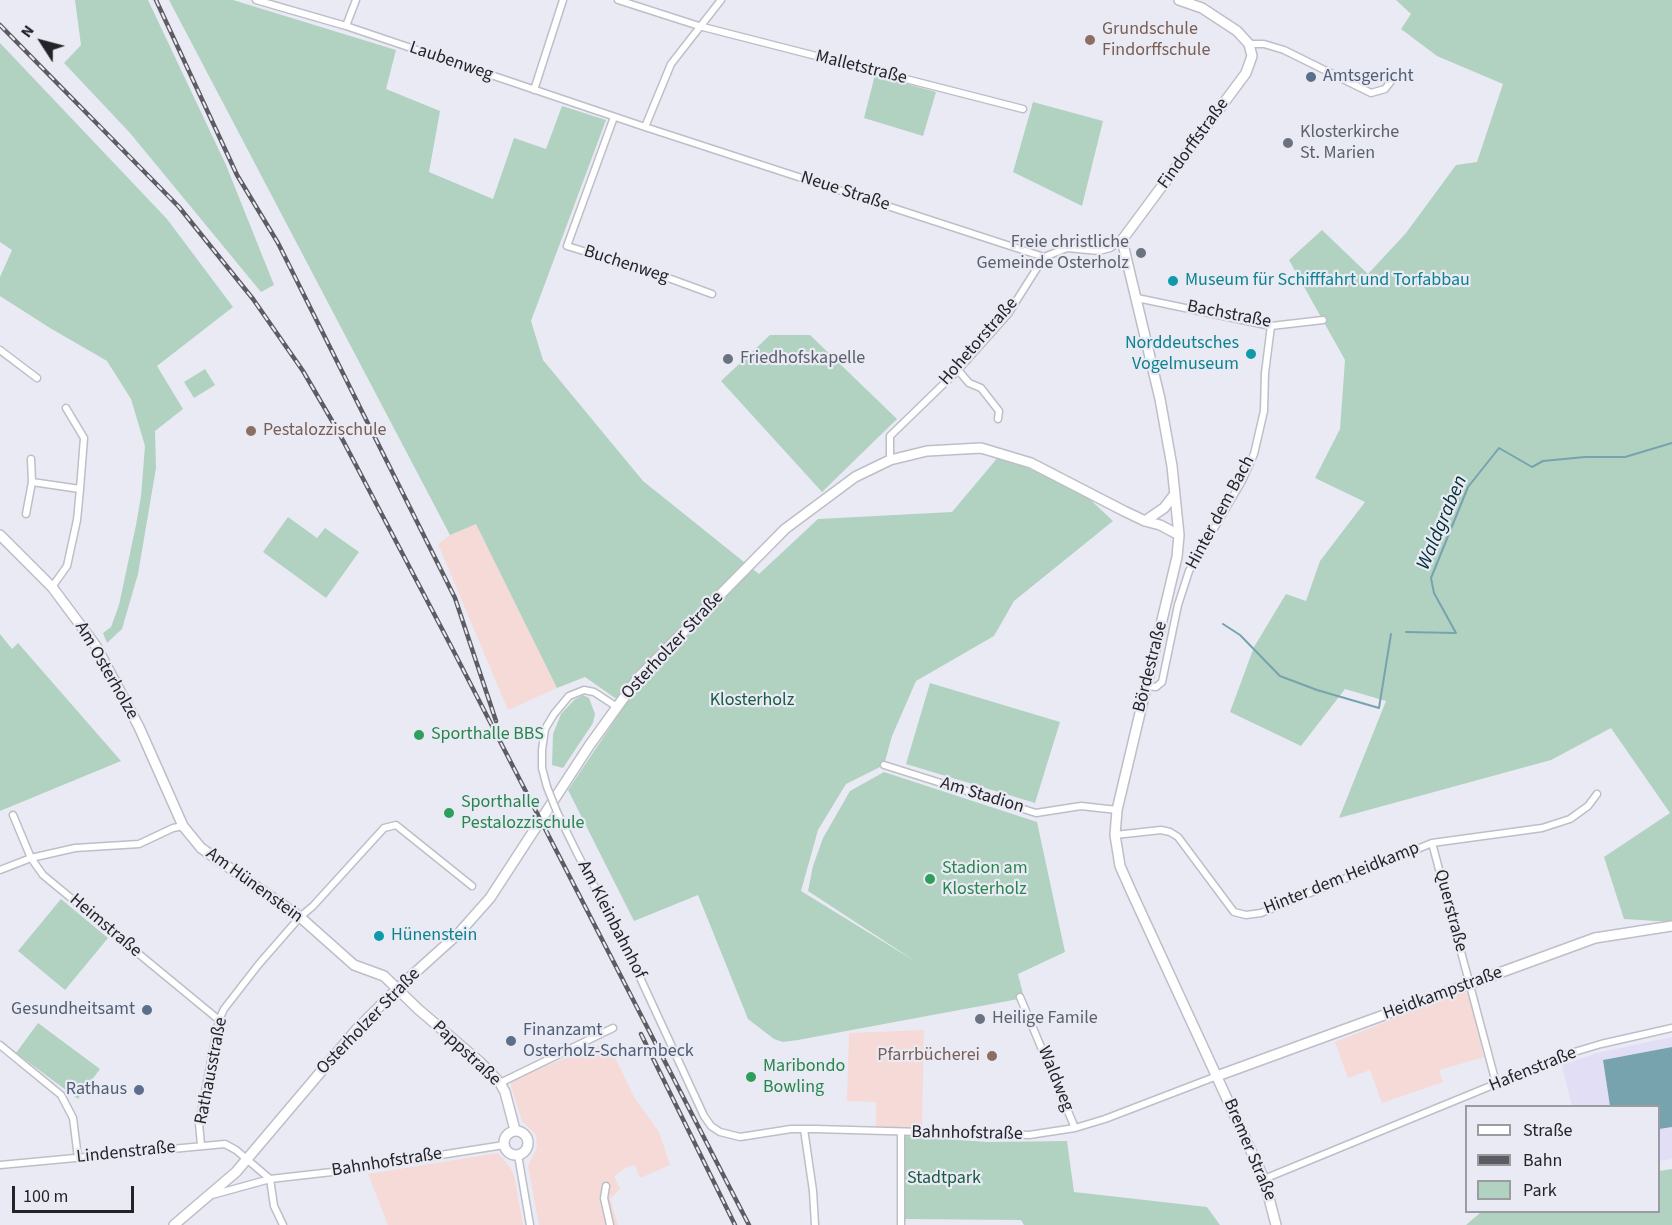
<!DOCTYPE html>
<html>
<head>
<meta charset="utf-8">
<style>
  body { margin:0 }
  #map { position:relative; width:1672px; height:1225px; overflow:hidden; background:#eaeaf4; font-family:"Source Sans 3",sans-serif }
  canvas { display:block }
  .legend { position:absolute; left:1465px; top:1105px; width:195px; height:108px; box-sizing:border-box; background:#eaeaf4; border:2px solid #9b9ba2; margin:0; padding:8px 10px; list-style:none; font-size:18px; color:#242428 }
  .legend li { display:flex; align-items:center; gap:12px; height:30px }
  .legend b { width:30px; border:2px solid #9b9ba2 }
  .north { position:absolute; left:12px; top:12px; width:60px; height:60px; -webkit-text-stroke:4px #eaeaf4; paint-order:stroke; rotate:306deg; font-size:16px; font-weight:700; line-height:24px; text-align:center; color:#242428 }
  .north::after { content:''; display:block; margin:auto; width:21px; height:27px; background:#242428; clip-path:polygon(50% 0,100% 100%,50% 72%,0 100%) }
  .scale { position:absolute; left:12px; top:1186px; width:122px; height:27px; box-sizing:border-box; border:3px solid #242428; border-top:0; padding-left:8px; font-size:18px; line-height:21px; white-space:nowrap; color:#242428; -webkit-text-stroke:4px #eaeaf4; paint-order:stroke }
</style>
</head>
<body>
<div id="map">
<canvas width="1672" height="1225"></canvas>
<ul class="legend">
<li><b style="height:8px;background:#fff"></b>Straße</li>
<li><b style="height:8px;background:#5c5c62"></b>Bahn</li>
<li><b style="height:16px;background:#b1d2c1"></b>Park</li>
</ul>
<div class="north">N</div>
<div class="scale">100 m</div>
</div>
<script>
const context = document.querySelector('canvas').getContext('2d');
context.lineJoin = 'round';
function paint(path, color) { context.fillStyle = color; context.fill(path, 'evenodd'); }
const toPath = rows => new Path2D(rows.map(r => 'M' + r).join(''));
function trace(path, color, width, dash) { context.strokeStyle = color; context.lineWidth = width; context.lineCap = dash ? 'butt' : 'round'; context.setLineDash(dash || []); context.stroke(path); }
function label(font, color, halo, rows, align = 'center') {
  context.font = font + ' "Source Sans 3",sans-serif'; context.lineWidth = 4.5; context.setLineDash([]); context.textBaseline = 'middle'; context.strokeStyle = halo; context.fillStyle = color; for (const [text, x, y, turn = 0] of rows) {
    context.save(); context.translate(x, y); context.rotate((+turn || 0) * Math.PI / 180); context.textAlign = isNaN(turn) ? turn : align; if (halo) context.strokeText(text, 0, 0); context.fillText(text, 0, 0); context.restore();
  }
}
paint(toPath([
  [476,523,557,688,508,710,438,544,450,535],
  [1464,991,1468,995,1484,1057,1439,1070,1443,1082,1382,1103,1370,1070,1348,1078,1335,1042],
  [924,1030,922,1128,876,1127,876,1102,847,1101,849,1033],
  [608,1043,634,1097,659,1132,670,1165,640,1178,635,1165,627,1167,614,1176,620,1189,610,1199,618,1225,539,1225,528,1166,537,1148,536,1135,522,1121,511,1086,512,1078],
  [498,1153,509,1166,514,1175,523,1225,388,1225,368,1174]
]), '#f5dad7');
paint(toPath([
  [1672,1037,1672,1047,1603,1060,1610,1106,1572,1106,1562,1065,1597,1053],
  [1672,1127,1672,1159,1659,1161,1658,1129]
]), '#e1def5');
paint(toPath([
  [75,0,148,0,226,165,274,285,261,292,130,133,64,63,81,45],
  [169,0,233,0,396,50,386,89,440,111,429,172,493,199,514,138,546,149,562,106,606,120,531,321,543,360,643,481,759,574,818,519,952,512,999,456,1080,490,1113,521,1014,601,994,636,916,681,892,736,884,765,846,784,818,830,801,891,918,963,808,891,813,866,823,838,850,791,884,772,1037,822,1065,952,1018,974,1024,998,798,1040,783,1042,774,1039,748,1019,698,895,634,921,568,790,625,705,585,677,557,688,476,524,450,535],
  [1396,0,1672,0,1672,922,1624,919,1604,857,1670,813,1611,728,1551,760,1339,818,1386,701,1345,689,1301,746,1230,712,1254,647,1286,594,1306,601,1320,561,1365,502,1315,478,1340,429,1345,360,1289,260,1322,230,1368,274,1406,233,1456,165,1477,162,1503,84,1437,56,1401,29,1411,14],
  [0,43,167,219,233,307,157,366,183,409,155,431,156,468,138,574,122,629,107,643,103,633,111,627,119,605,136,525,141,496,145,446,131,399,107,361,50,328,0,296,0,277,12,250,0,242],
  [875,75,936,92,923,136,864,118],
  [1033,102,1103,121,1082,206,1013,172],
  [770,335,810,335,897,419,822,492,721,381],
  [205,369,215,385,194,398,184,382],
  [288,517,317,538,325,528,359,552,326,598,263,552],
  [0,634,12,649,18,643,121,761,0,811],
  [930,683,1060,722,1035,803,906,764],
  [583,695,589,698,595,714,593,723,563,768,552,765,553,734,561,714,574,700],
  [61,899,108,938,65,990,18,951],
  [38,1023,100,1069,78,1099,16,1053],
  [904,1136,987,1142,1067,1141,1074,1192,1207,1207,1220,1225,1024,1225,1021,1220,904,1219],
  [1672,1169,1672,1225,1466,1225,1481,1212,1658,1212,1659,1171]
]), '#b1d2c1');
paint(toPath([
  [1672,1047,1672,1127,1659,1129,1658,1106,1610,1106,1603,1060]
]), '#76a3ad');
trace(toPath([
  [1223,624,1240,635,1280,676,1317,690,1379,708,1391,634],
  [1406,632,1456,633,1434,593,1431,578,1468,487,1499,448,1532,467,1543,461,1585,457,1625,457,1672,443]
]), '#76a3ad', 2);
const street = toPath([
  [256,0,346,26,645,127,1044,257],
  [618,0,699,26,1023,109],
  [346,26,356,0],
  [1249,44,1264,44,1284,50,1371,93,1385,89,1392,80],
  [534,90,563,0],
  [614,117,567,246,652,272,712,294],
  [645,127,671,64,721,0],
  [1137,298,1271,326,1323,320],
  [0,350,37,378],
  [958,370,969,383,981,388,999,411,998,419],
  [890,460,890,436,958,370,1008,314,1044,257,1067,248,1099,251,1110,248,1122,240],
  [32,482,80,489],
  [26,514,32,482,31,459],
  [52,587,67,566,77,520,80,489,84,438,66,408],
  [1146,686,1156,687,1162,682,1178,605,1189,571,1242,481,1254,454,1264,411,1265,373,1271,326],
  [884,765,1036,813,1081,806,1117,810],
  [547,787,542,768,542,750,545,729,554,714,569,696,584,690,594,692,617,707],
  [557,812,577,853,625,945,704,1116,711,1126,720,1132,740,1137,791,1129,815,1129,1029,1135,1075,1128,1105,1119,1217,1076],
  [13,815,31,858,43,875,219,1020],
  [1115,835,1161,830,1170,832,1178,837,1234,912,1246,915,1261,913,1432,843,1542,828,1570,819,1588,806,1597,794],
  [1432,843,1496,1083],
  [0,870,31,858,75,848,139,844,173,828,183,826],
  [1020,997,1075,1128],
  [0,1045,61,1095,73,1118,78,1158],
  [500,1083,613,1028],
  [804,1129,813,1191,815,1225],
  [201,1145,199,1123,219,1020,224,1009,259,964,300,917,313,906,384,828,396,825,472,886],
  [518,1155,530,1225],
  [0,1165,225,1144,236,1150,270,1179],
  [270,1179,274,1206,283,1225],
  [1264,1179,1571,1053,1601,1044,1672,1028],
  [606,1186,604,1198,610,1225],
  [212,1195,270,1179,332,1172,504,1145],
  [901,1225,901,1133]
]);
const secondary = toPath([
  [1179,0,1202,8,1237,31,1249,44,1252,56,1246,73,1122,240,1160,399,1172,466,1179,535,1177,557,1117,810,1115,835,1120,866,1132,893,1264,1179,1276,1225],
  [1145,521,1164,508,1174,495],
  [0,535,52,587,96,646,139,727,183,826,201,848,300,917,354,965,384,976,418,1009,480,1062,500,1083,505,1092,515,1130],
  [1217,1076,1595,938,1672,926],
  '504 1143a12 12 0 1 1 24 0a12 12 0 1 1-24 0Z',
  [174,1225,236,1172,357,1029,398,988,459,933,490,898,589,746,638,678,785,529,855,477,890,460,927,451,981,448,1031,463,1124,511,1145,521,1160,525,1179,535]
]);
trace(street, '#bebec8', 9);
trace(secondary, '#bebec8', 12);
trace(street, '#fff', 6);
trace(secondary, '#fff', 9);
const rail = toPath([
  [156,0,237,175,278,243,455,598,496,721],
  [0,25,179,207,253,299,303,371,338,431,452,648,749,1225],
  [641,1034,735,1225]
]);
trace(rail, '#5c5c62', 4.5);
trace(rail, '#eaeaf4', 2, [7]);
const streetBridge = toPath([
  [547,787,557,812]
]);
trace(streetBridge, '#bebec8', 9, []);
trace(streetBridge, '#fff', 6);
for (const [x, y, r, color] of [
  [1090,40,6,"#8d6e63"],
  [1311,77,6,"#5c6f8a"],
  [1288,143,6,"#6b7280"],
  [1141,253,6,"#6b7280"],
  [1173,281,6,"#0f9aa8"],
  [1251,354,6,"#0f9aa8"],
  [728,359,6,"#6b7280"],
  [251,431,6,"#8d6e63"],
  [419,735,6,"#2e9e5b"],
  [449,813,6,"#2e9e5b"],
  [930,879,6,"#2e9e5b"],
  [379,936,6,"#0f9aa8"],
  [147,1010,6,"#5c6f8a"],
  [980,1019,6,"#6b7280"],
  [511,1041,6,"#5c6f8a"],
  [992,1056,6,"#8d6e63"],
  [751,1077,6,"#2e9e5b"],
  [139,1090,6,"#5c6f8a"]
]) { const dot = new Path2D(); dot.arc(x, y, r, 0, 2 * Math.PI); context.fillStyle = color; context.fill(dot); trace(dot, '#eaeaf4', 2); }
label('18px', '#785e54', '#eaeaf4', [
  ["Grundschule",1102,30],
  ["Findorffschule",1102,51],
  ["Pestalozzischule",263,431],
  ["Pfarrbücherei",980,1056,"right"]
], 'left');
label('18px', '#242428', '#eaeaf4', [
  ["Laubenweg",451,62,19],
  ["Malletstraße",861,68,14],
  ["Findorffstraße",1194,144,-54],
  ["Neue Straße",845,192,18],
  ["Buchenweg",626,265,18],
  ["Bachstraße",1229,315,11],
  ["Hohetorstraße",979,342,-49],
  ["Hinter dem Bach",1221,513,-62],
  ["Osterholzer Straße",673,646,-47],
  ["Bördestraße",1151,667,-76],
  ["Am Osterholze",106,671,60],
  ["Am Stadion",982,796,17],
  ["Hinter dem Heidkamp",1342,879,-22],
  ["Am Hünenstein",254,886,36],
  ["Querstraße",1450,911,75],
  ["Am Kleinbahnhof",611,920,63],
  ["Heimstraße",105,926,40],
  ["Heidkampstraße",1443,994,-20],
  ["Osterholzer Straße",369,1022,-46],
  ["Pappstraße",466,1054,43],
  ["Hafenstraße",1533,1070,-22],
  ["Rathausstraße",212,1071,-79],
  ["Waldweg",1055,1079,68],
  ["Bahnhofstraße",967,1134,1],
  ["Bremer Straße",1249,1150,67],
  ["Lindenstraße",126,1153,-6],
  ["Bahnhofstraße",387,1163,-9]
]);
label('18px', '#4e5e75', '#eaeaf4', [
  ["Amtsgericht",1323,77],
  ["Gesundheitsamt",135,1010,"right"],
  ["Finanzamt",523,1031],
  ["Osterholz-Scharmbeck",523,1052],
  ["Rathaus",127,1090,"right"]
], 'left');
label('18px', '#5b616d', '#eaeaf4', [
  ["Klosterkirche",1300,133],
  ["St. Marien",1300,154],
  ["Freie christliche",1129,243,"right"],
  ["Gemeinde Osterholz",1129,264,"right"],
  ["Friedhofskapelle",740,359],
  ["Heilige Famile",992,1019]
], 'left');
label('18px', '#0d838f', '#eaeaf4', [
  ["Museum für Schifffahrt und Torfabbau",1185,281],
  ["Norddeutsches",1239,344,"right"],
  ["Vogelmuseum",1239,365,"right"],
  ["Hünenstein",391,936]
], 'left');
label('18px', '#175c42', '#eaeaf4', [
  ["Klosterholz",752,701],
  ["Stadtpark",944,1179]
]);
label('18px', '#27864d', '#eaeaf4', [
  ["Sporthalle BBS",431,735],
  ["Sporthalle",461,803],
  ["Pestalozzischule",461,824],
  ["Stadion am",942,869],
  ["Klosterholz",942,890],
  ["Maribondo",763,1067],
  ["Bowling",763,1088]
], 'left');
label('italic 20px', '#023038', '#eaeaf4', [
  ["Waldgraben",1443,523,-67]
]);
</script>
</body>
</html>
